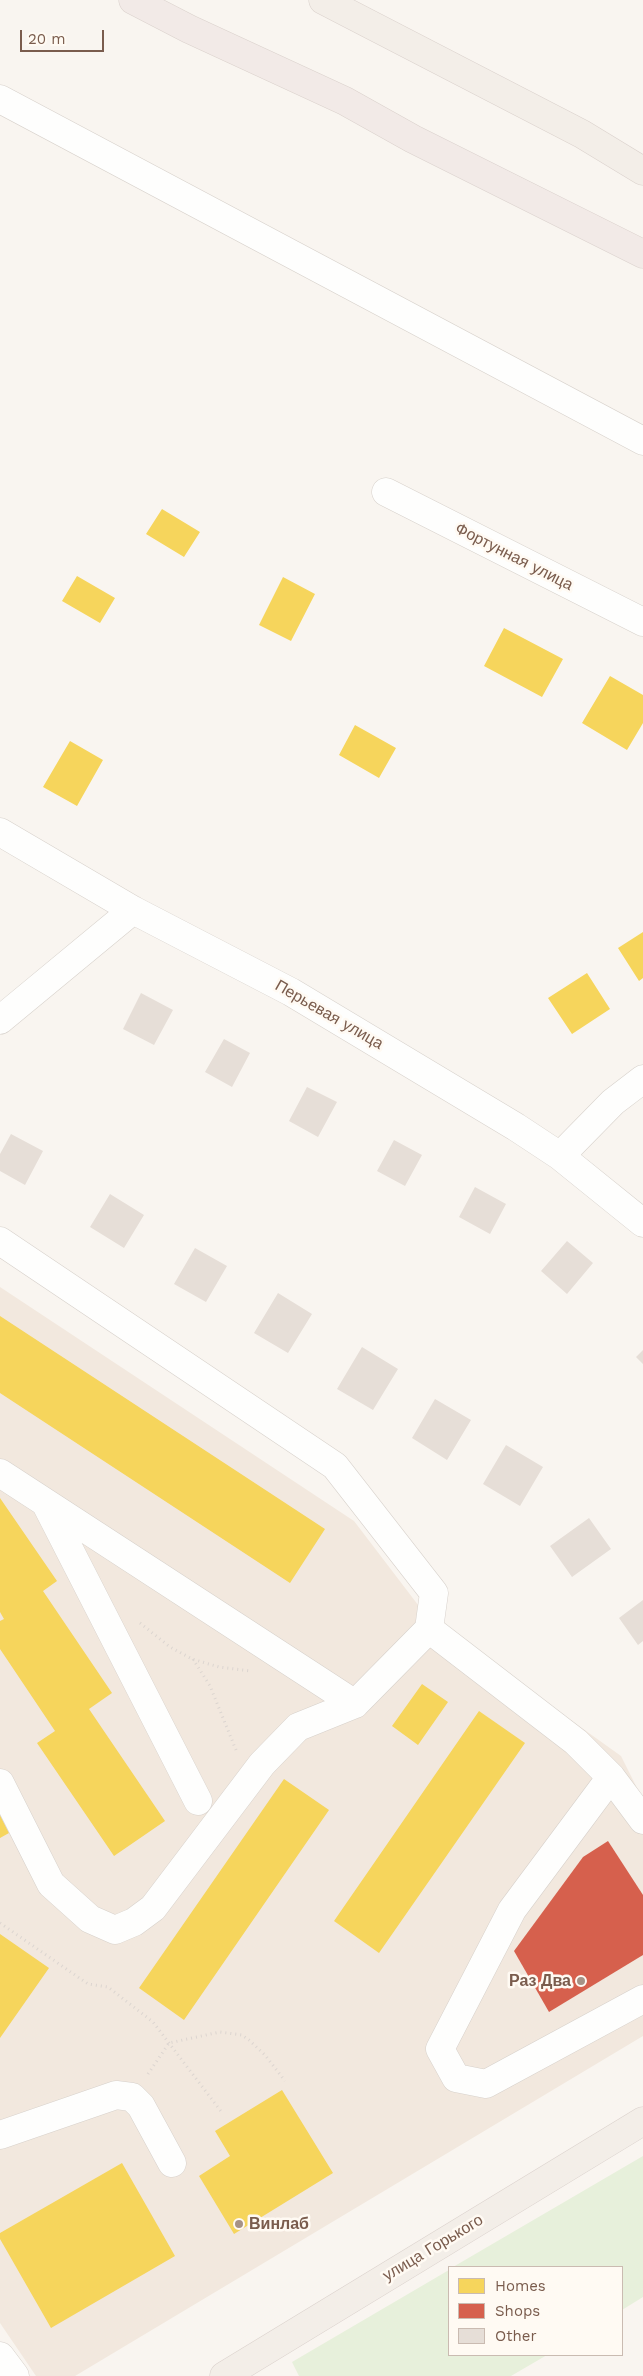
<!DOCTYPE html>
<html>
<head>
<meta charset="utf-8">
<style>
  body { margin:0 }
  #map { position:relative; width:643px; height:2376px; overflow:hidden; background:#f9f5f0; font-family:"Work Sans",sans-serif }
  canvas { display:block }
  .legend { position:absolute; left:448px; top:2266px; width:175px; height:90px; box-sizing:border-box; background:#fffaf3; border:1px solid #cabbb1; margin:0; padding:6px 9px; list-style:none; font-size:15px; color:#7a5c4d }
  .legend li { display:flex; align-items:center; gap:10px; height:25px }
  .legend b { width:25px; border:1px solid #cabbb1 }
  .scale { position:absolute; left:20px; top:30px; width:84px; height:22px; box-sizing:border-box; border:2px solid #7a5c4d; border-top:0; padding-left:6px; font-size:15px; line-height:18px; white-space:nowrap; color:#7a5c4d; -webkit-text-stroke:4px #fffaf3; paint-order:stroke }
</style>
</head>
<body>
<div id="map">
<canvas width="643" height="2376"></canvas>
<ul class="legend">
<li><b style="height:14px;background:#f6d55c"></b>Homes</li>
<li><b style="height:14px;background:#d6604d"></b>Shops</li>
<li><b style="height:14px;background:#e6ded7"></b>Other</li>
</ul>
<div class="scale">20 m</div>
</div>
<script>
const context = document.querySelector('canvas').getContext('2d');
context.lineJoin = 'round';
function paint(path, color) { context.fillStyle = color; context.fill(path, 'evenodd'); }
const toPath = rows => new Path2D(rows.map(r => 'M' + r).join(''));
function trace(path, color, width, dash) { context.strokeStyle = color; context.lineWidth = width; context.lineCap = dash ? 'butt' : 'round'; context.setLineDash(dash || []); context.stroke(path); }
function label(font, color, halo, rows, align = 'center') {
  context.font = font + ' "Work Sans",sans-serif'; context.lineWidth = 5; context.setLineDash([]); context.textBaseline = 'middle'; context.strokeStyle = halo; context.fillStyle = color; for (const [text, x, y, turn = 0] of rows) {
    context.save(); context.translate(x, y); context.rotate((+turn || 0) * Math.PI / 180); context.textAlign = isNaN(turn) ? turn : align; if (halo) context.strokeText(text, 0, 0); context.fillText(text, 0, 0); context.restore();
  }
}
paint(toPath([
  [0,1287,354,1521,428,1618,621,1756,643,1800,643,2036,75,2376,36,2376,0,2323]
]), '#f2e8de');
paint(toPath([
  [643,2156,643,2297,622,2310,622,2267,453,2267],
  [449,2270,449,2355,547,2355,511,2376,299,2376,292,2362]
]), '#e7f0db');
paint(toPath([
  [162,509,200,532,184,557,146,534],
  [77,576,115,598,100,623,62,601],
  [283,577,315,594,291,641,259,625],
  [504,628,563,659,542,697,484,666],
  [610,676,643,695,643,723,627,750,582,723],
  [355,725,396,748,379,778,339,755],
  [70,741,103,760,77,806,43,787],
  [643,932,643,978,639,981,618,948],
  [587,973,610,1009,572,1034,548,998],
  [0,1316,325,1529,290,1583,0,1393],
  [0,1498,57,1581,43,1591,112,1693,89,1709,165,1821,114,1856,37,1743,55,1731,0,1649,0,1621,4,1619,0,1612],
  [422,1684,448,1702,418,1745,392,1726],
  [479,1711,525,1743,379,1953,334,1921],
  [284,1779,329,1810,184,2020,139,1988],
  [0,1815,9,1833,0,1838],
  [0,1934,49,1968,0,2038],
  [282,2090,333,2173,234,2234,199,2176,230,2156,215,2131],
  [122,2163,175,2256,51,2328,0,2239,0,2233]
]), '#f6d55c');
paint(toPath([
  [608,1841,643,1895,643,1955,549,2012,514,1951,583,1857]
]), '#d6604d');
paint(toPath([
  [141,993,173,1010,154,1045,123,1029],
  [224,1039,250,1053,232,1087,205,1072],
  [307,1087,337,1102,318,1137,289,1121],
  [11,1134,43,1151,25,1185,0,1171,0,1154],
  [394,1140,422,1155,405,1186,377,1171],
  [475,1187,506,1204,490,1234,459,1217],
  [110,1194,144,1215,124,1248,90,1227],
  [567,1241,593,1263,567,1294,541,1271],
  [195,1248,227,1266,206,1302,174,1284],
  [278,1293,312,1314,288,1353,254,1333],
  [362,1347,398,1369,373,1410,337,1389],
  [643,1350,643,1364,636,1357],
  [435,1399,471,1420,447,1460,412,1438],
  [506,1445,543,1467,520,1506,483,1484],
  [589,1518,611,1549,572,1577,550,1546],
  [643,1600,643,1641,638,1645,619,1618]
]), '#e6ded7');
const minor = toPath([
  [0,99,643,441],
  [386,492,643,622],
  [0,832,133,910,291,992,516,1127,560,1156,643,1223],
  [0,1020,133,910],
  [560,1156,613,1102,643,1079],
  [0,1241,335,1466,434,1593,429,1629,355,1704,298,1727,262,1764,153,1908,134,1922,115,1930,90,1919,51,1884,0,1783],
  [0,1473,355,1704],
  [46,1504,198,1801],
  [429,1629,576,1742,611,1777,643,1820],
  [611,1777,512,1910,440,2049,456,2078,486,2084,643,1999],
  [0,2135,116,2095,132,2097,141,2106,172,2163],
  [0,2356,15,2376]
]);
const major = toPath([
  [323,0,582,134,643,171],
  [224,2376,643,2121]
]);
const highway = toPath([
  [133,0,189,29,345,101,413,139,643,254]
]);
trace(minor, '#d7d1cb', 29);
trace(major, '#dad1cc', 29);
trace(highway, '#dad1cc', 29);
trace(toPath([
  [140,1623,170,1647,192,1659,219,1667,251,1671],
  [193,1659,210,1686,236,1750],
  [0,1923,88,1984,108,1987,153,2022,223,2114],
  [148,2074,169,2043,220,2032,242,2035,249,2040,265,2055,285,2081]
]), '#dcd5d0', 3, [1, 4]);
trace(minor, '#fefefd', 28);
trace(major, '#f3eee8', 28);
trace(highway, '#f2eae7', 28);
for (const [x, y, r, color] of [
  [581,1981,5,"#a69286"],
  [239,2224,5,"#a69286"]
]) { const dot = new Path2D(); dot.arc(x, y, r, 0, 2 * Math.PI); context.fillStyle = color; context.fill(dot); trace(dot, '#fffaf3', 2); }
label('16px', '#7a5c4d', '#fffaf3', [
  ["Фортунная улица",514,557,27],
  ["Перьевая улица",329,1015,30],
  ["улица Горького",433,2248,-31]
]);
label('bold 16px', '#7a5c4d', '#fffaf3', [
  ["Раз Два",571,1981],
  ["Винлаб",249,2224,"left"]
], 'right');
</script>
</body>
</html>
